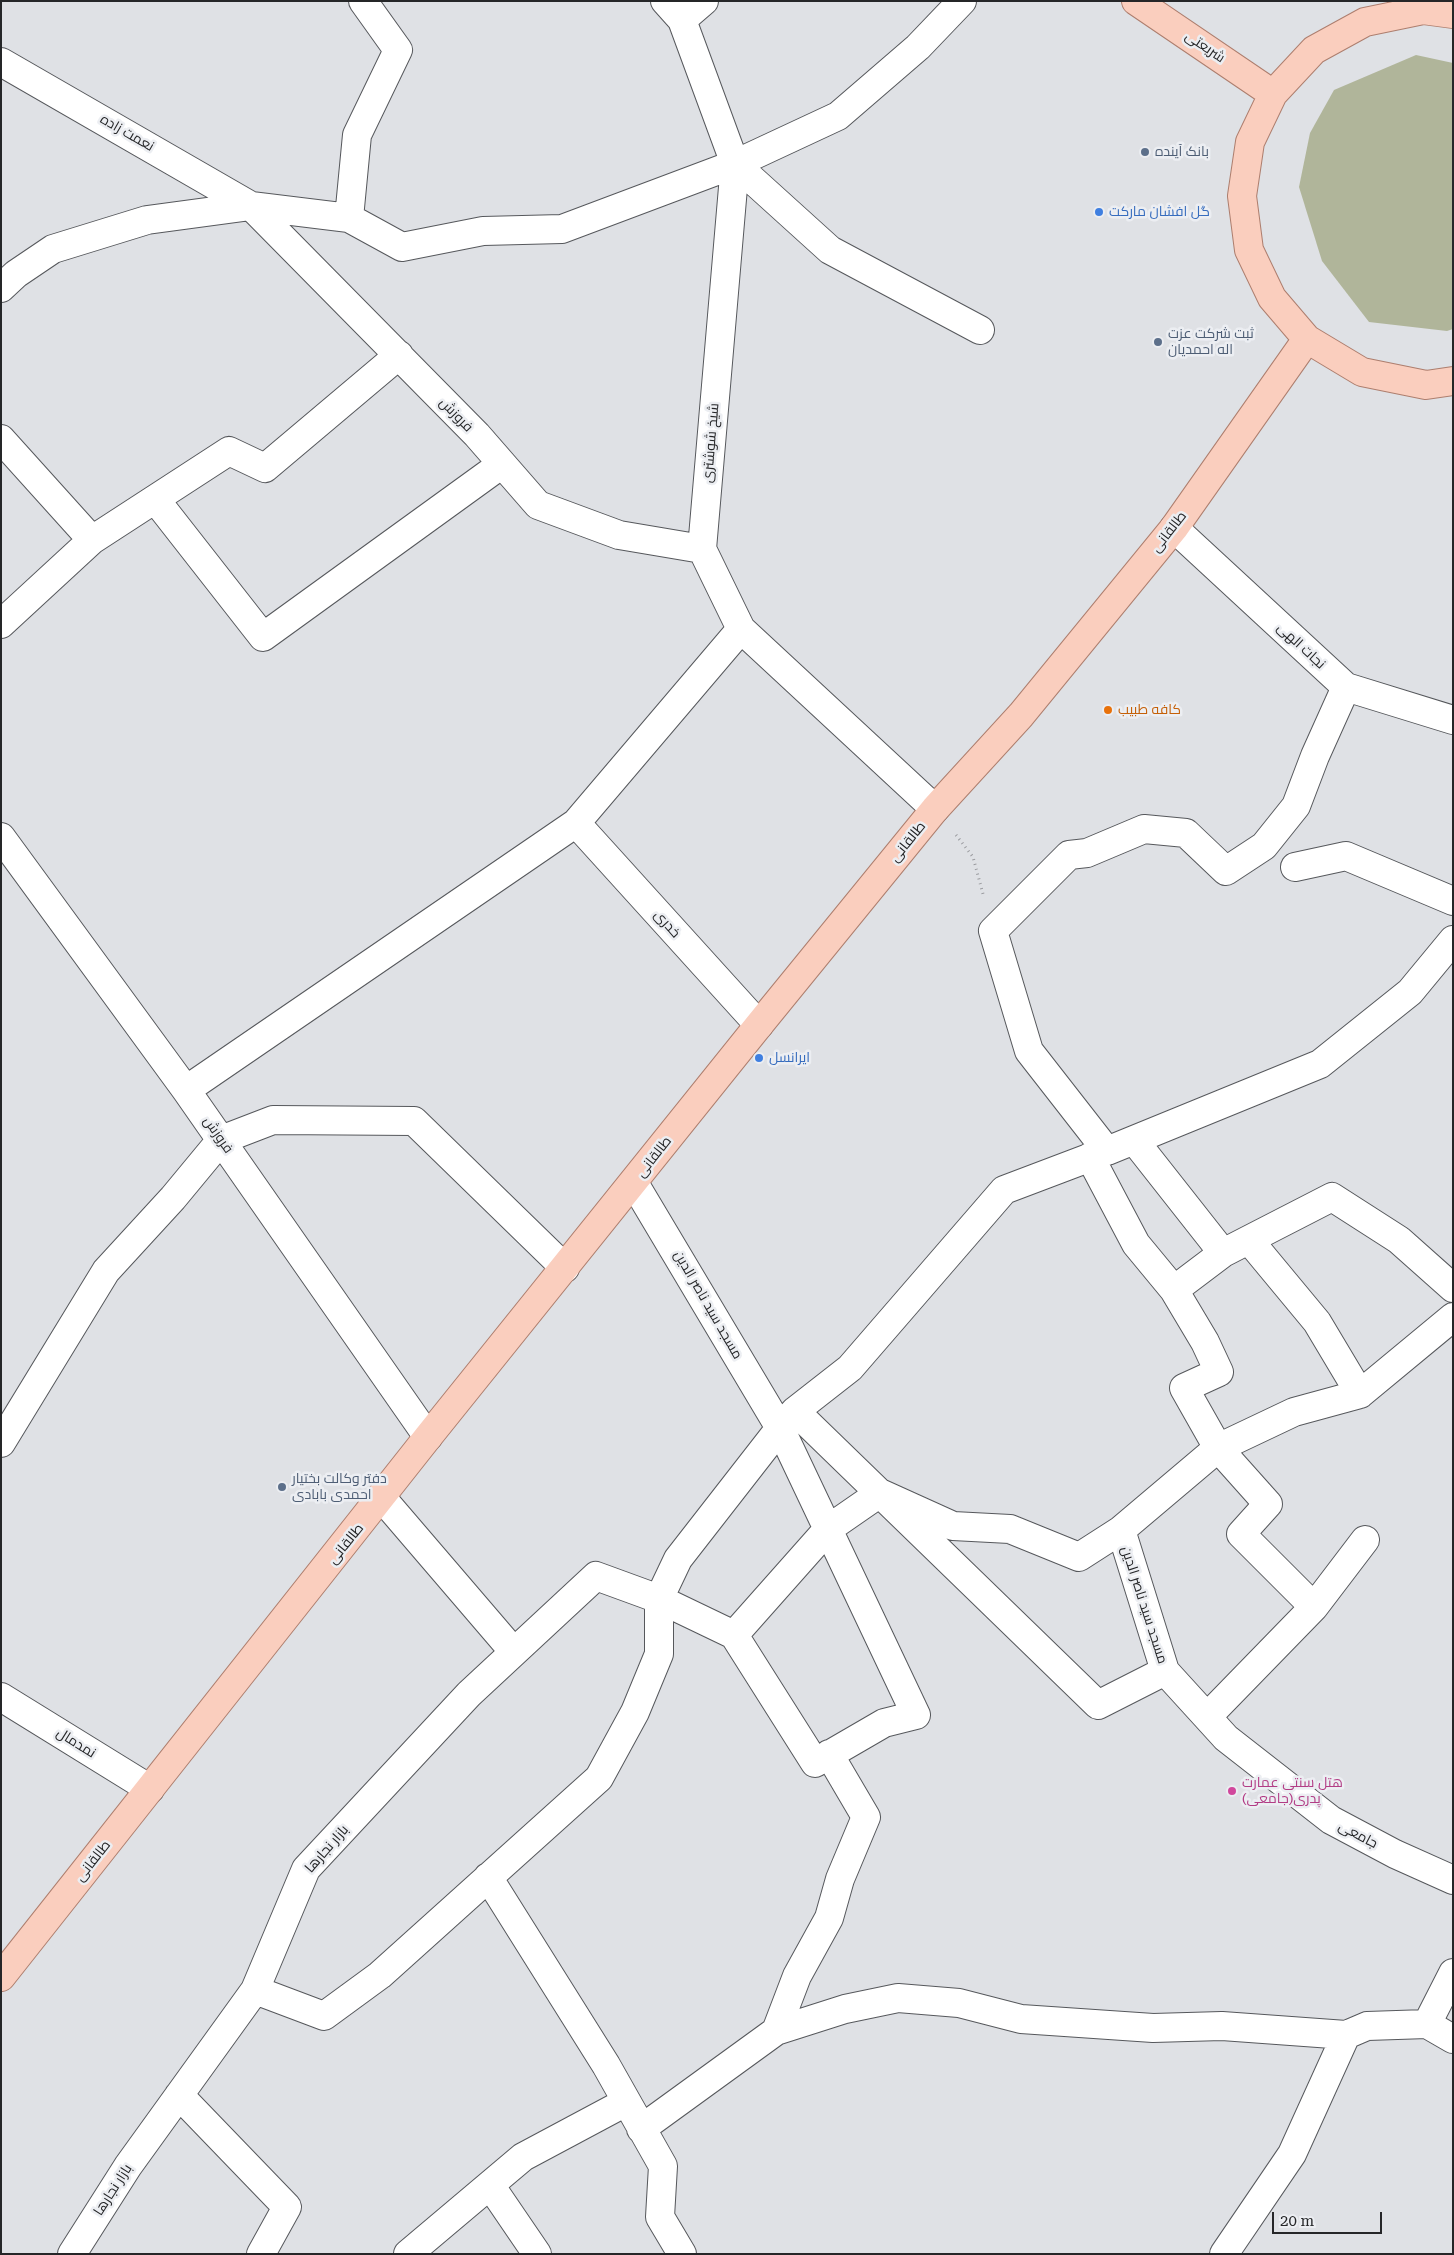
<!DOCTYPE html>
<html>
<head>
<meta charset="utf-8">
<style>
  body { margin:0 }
  #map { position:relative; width:1454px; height:2255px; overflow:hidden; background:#dfe1e5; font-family:"Roboto Serif",serif }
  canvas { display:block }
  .frame { position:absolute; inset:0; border:2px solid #252628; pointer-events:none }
  .scale { position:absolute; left:1272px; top:2212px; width:110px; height:22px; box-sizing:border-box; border:2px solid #252628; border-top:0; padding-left:6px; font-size:15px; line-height:18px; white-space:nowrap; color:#252628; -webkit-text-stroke:4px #eceef2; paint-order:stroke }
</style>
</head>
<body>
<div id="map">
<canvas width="1454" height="2255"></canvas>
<div class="frame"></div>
<div class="scale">20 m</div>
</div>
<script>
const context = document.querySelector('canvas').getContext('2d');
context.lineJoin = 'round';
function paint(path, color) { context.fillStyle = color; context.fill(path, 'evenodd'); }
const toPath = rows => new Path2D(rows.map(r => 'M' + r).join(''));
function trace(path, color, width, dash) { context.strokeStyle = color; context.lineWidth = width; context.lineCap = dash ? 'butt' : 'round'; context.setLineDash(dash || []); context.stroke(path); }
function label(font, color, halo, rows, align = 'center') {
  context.font = font + ' "Roboto Serif",Cairo,serif'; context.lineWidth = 5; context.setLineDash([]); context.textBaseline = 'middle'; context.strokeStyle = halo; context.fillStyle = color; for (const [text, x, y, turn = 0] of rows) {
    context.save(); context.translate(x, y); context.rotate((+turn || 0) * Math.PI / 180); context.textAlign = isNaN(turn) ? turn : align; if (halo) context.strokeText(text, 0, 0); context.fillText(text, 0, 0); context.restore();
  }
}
paint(toPath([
  [1416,55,1453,63,1453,329,1447,331,1369,322,1322,261,1299,187,1310,133,1334,90]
]), '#b0b59a');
const minor = toPath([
  [665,1,682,20,735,164,702,549,741,629,935,809],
  [682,20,704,1],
  [1,62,251,206,477,435,538,505,619,535,702,549],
  [735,164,830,250,980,330],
  [349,218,357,135,398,50,363,1],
  [1,288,16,274,53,249,147,220,251,206,349,218,402,247,483,231,562,229,735,164,838,116,918,47,962,1],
  [1,439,92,540],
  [155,499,263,637,502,464],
  [1174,528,1346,687,1453,720],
  [1,624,92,540,229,451,265,468,399,355],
  [576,823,759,1025],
  [1,837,186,1090,428,1437],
  [1295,867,1346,856,1453,901],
  [186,1090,576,823,741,629],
  [1134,1140,1223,1253,1332,1197,1399,1240,1453,1288],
  [1107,1151,1029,1051,993,931,1069,855,1087,853,1144,829,1186,833,1226,871,1264,846,1296,806,1315,756,1346,687],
  [1090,1157,1136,1244,1174,1290,1205,1342,1219,1372,1184,1388,1218,1448,1268,1504,1241,1534,1314,1607,1207,1717],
  [1249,1240,1317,1322,1360,1394,1453,1317],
  [1174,1290,1223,1253],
  [795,1411,850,1368,1004,1190,1107,1151,1320,1064,1410,992,1453,940],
  [1,1443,106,1271,173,1198,221,1140,273,1120,414,1121,565,1268],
  [382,1498,514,1652],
  [1121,1530,1218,1448,1294,1412,1360,1394],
  [1314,1607,1365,1540],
  [734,1635,815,1763,884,1723,916,1715,780,1428,795,1411,1098,1705,1165,1671],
  [1,1697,150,1789],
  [829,1754,866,1817,840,1879,829,1918,797,1976,776,2031,845,2009,898,1998,959,2003,1021,2019,1153,2028,1222,2026,1346,2035,1367,2026,1427,2024,1453,2039],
  [488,1877,606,2065,663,2166,660,2217,682,2254],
  [255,1990,324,2016,380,1975,599,1778,635,1712,659,1654,659,1599,678,1559,780,1428,634,1183],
  [1427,2024,1453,1973],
  [179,2095,287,2207,261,2254],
  [641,2129,776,2031],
  [490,2185,537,2254],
  [72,2254,128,2166,255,1990,306,1869,469,1694,596,1576,659,1599,734,1635,828,1529,880,1493,953,1526,1010,1529,1079,1557,1121,1530,1165,1671,1226,1738,1331,1820,1395,1854,1453,1880],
  [408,2254,523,2157,626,2102],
  [1224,2254,1292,2154,1346,2035]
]);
const major = toPath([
  [1136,1,1273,94],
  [1453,14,1423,10,1365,22,1314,50,1273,94,1250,142,1242,196,1249,250,1272,298,1307,339,1362,372,1426,385,1453,381],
  [1,1977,428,1437,759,1025,935,809,1021,715,1174,528,1307,339]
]);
trace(minor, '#56585c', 30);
trace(major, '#ad7e6e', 30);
trace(toPath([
  [956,835,973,857,983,894]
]), '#9b9ca0', 3, [1, 4]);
trace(minor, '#fff', 28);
trace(major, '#facebe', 28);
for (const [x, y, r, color] of [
  [1145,152,5,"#5c6f8a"],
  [1099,212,5,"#3f7fe0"],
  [1158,342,5,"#5c6f8a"],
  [1108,710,5,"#e8710a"],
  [759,1058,5,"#3f7fe0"],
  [282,1487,5,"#5c6f8a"],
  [1232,1791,5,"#d1479c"]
]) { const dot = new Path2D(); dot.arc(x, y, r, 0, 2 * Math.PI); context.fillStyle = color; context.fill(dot); trace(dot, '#eceef2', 2); }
label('14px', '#252628', '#eceef2', [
  ["شریعتی",1205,47,34],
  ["نعمت زاده",127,133,30],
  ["فروزش",456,415,46],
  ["شیخ شوشتری",711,443,-85],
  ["طالقانی",1169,532,-52],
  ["نجات الهی",1301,646,43],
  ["طالقانی",908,842,-51],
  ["خدری",667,924,48],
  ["فروزش",218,1135,55],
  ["طالقانی",654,1157,-52],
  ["مسجد سید ناصر الدین",708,1305,60],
  ["طالقانی",346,1544,-51],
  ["مسجد سید ناصر الدین",1144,1605,72],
  ["نمدمال",76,1743,32],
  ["جامعی",1358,1835,28],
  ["بازار نجارها",327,1849,-49],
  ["طالقانی",93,1861,-52],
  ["بازار نجارها",113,2190,-57]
]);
label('14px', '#4e5e75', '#eceef2', [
  ["بانک آینده",1155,152],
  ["ثبت شرکت عزت",1168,334],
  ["اله احمدیان",1168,350],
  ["دفتر وکالت بختیار",292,1479],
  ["احمدی بابادی",292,1495]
], 'left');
label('14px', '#366cbe', '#eceef2', [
  ["گل افشان مارکت",1109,212],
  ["ایرانسل",769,1058]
], 'left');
label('14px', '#c56008', '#eceef2', [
  ["کافه طبیب",1118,710]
], 'left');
label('14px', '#b23c85', '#eceef2', [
  ["هتل سنتی عمارت",1242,1783],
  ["پدری(جامعی)",1242,1799]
], 'left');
</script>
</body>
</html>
